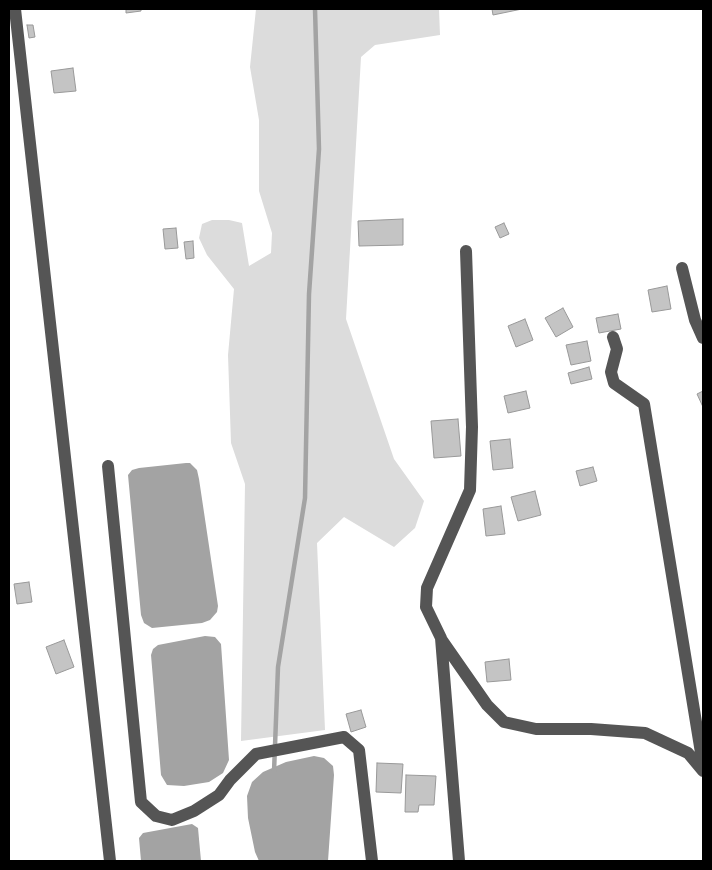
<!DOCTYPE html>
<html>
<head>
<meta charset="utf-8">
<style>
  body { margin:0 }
  #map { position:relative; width:712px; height:870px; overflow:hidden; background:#fff; font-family:Karla,sans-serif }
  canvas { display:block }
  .frame { position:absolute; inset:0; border:10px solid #000; pointer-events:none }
</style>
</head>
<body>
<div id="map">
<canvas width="712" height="870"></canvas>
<div class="frame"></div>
</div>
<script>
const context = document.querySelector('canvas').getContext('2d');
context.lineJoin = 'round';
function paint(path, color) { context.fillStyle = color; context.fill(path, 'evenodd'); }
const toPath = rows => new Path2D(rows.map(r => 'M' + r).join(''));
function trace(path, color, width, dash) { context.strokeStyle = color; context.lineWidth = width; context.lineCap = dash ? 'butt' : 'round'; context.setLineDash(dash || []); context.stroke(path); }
paint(toPath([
  [256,9,439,9,440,35,375,45,361,57,346,319,394,459,424,501,415,528,394,547,344,517,317,543,325,730,241,741,245,484,231,443,228,355,234,289,207,255,199,238,202,224,212,220,229,220,242,223,249,266,271,253,272,233,259,191,259,120,250,67]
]), '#dcdcdc');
paint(toPath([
  [186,463,190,463,197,470,199,479,218,606,217,612,210,620,202,623,152,628,144,623,141,615,128,475,132,470,139,468],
  [205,636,215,637,221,644,229,760,223,773,209,782,184,786,167,785,161,775,151,655,153,649,158,645],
  [314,756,324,758,333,766,334,775,328,861,259,861,255,852,248,818,247,796,252,782,263,772,286,762],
  [192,824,198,828,201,861,141,861,139,838,143,833]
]), '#a3a3a3');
trace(toPath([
  [274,772,278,667,305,498,309,294,319,149,315,9]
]), '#a3a3a3', 4.5);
const building = toPath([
  [126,9,141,9,141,11,126,13,126,9],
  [492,9,522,9,493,15,492,9],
  [27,25,33,25,35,37,29,38,27,25],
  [73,68,76,91,54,93,51,71,73,68],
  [403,219,403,245,359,246,358,221,403,219],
  [504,223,509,234,500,238,495,227,504,223],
  [176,228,178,248,165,249,163,229,176,228],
  [193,241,194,258,186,259,184,242,193,241],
  [667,286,671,309,652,312,648,290,667,286],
  [563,308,573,327,556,337,545,318,563,308],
  [618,314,621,329,599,333,596,318,618,314],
  [525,319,533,340,516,347,508,326,525,319],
  [587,341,591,361,571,365,566,345,587,341],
  [589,367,592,379,571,384,568,373,589,367],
  [526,391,530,408,508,413,504,396,526,391],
  [703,391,703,407,697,394,703,391],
  [458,419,461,456,434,458,431,421,458,419],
  [510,439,513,468,493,470,490,441,510,439],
  [593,467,597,481,580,486,576,471,593,467],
  [535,491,541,515,518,521,511,497,535,491],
  [501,506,505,534,486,536,483,509,501,506],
  [29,582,32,602,17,604,14,584,29,582],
  [64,640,74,667,56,674,46,647,64,640],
  [509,659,511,680,487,682,485,662,509,659],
  [361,710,366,727,351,732,346,714,361,710],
  [377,763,403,764,401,793,376,792,377,763],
  [406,775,436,776,434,805,419,805,418,812,405,812,406,775]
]);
paint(building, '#c4c4c4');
trace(building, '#999', 1);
trace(toPath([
  [15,9,110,861],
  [682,268,695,320,703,338],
  [613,337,617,349,611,372,614,383,644,404,703,765],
  [108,466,141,802,156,816,172,820,194,811,219,795,230,780,256,754,344,737,359,750,372,861],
  [441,639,487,705,504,722,536,729,591,729,645,733,688,753,703,771],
  [459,861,441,638,426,607,427,588,470,490,472,427,466,251]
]), '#555', 12);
</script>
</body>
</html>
